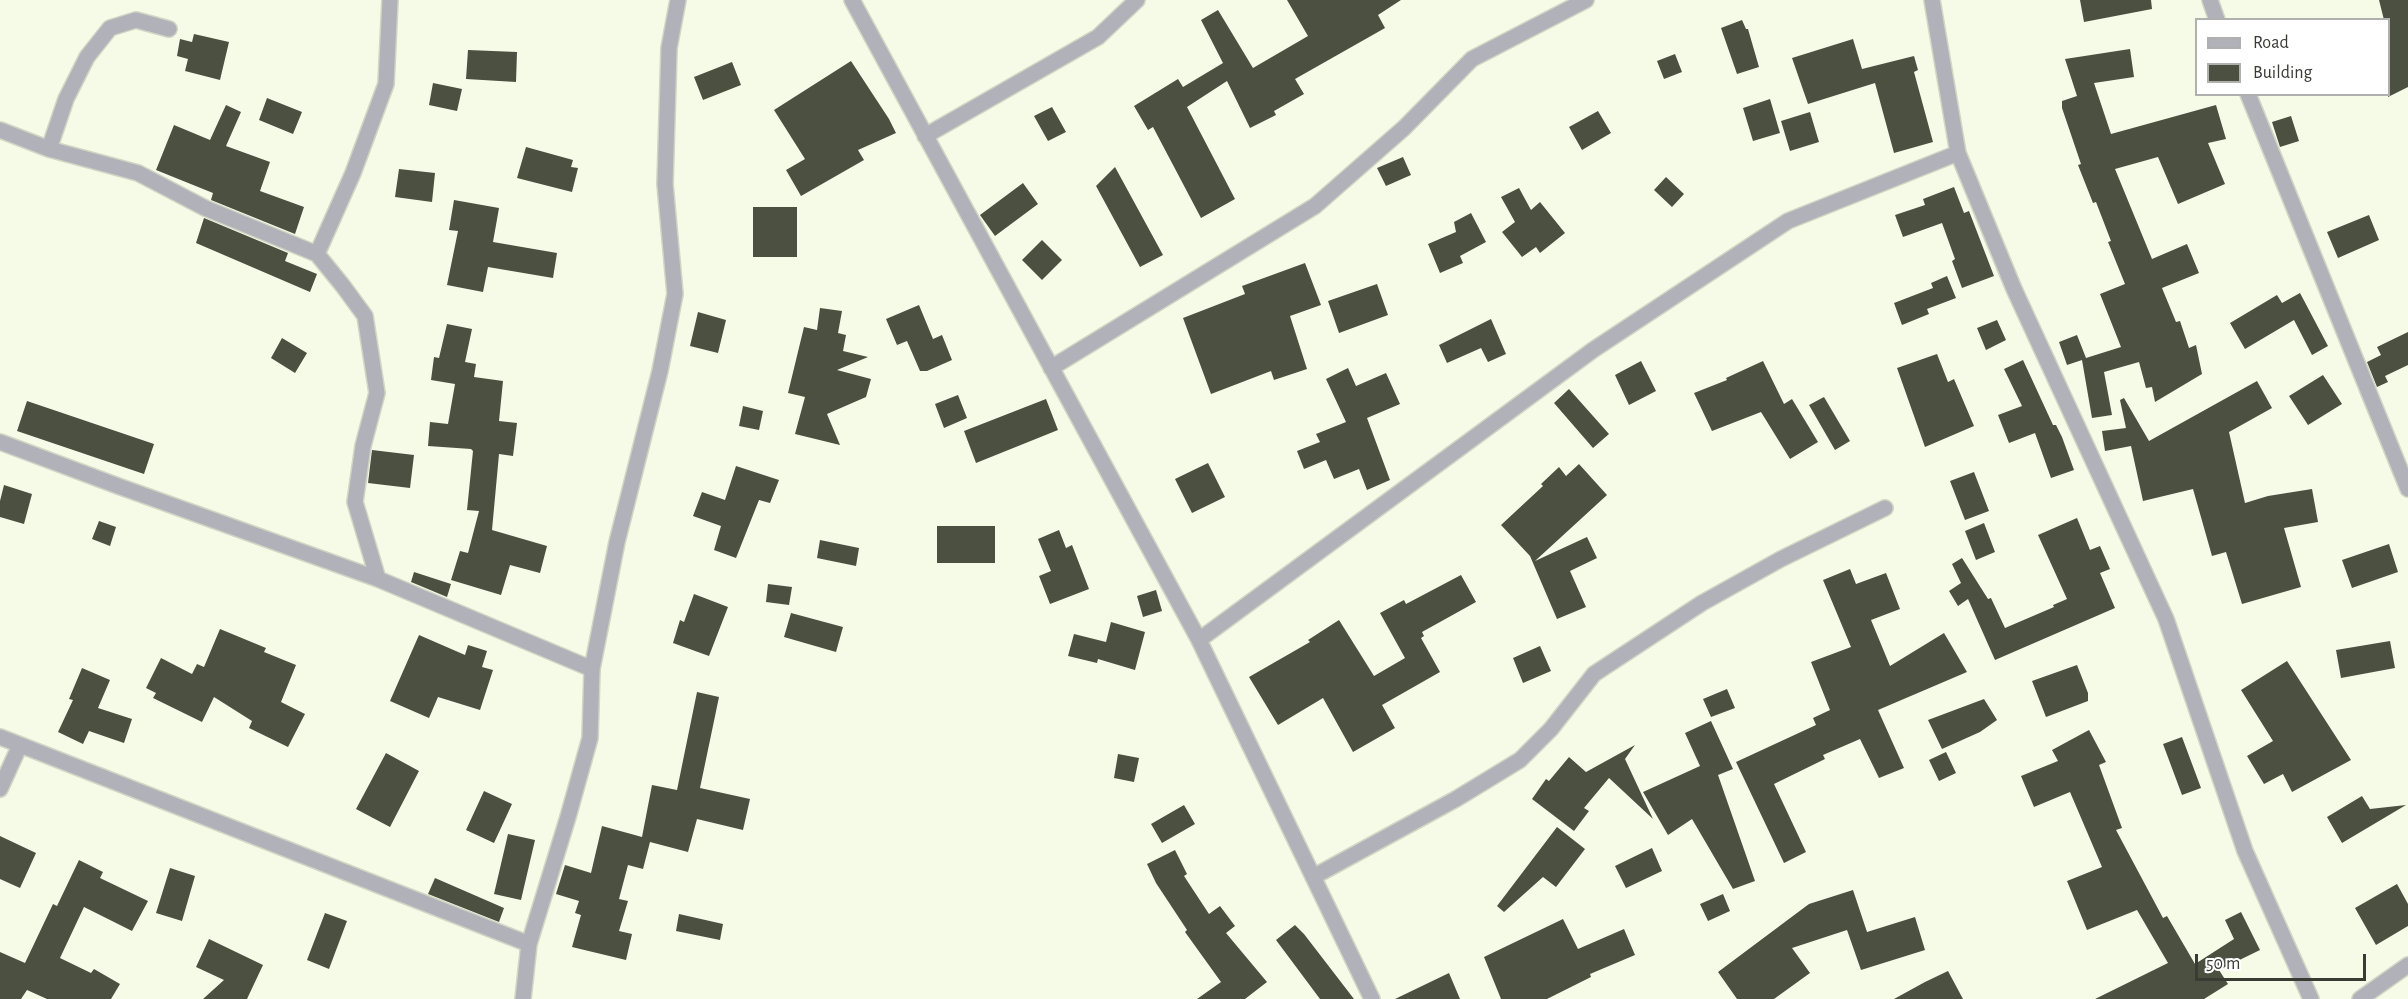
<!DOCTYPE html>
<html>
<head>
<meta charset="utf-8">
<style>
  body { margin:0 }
  #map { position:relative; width:2408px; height:999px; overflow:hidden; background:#f6fbe8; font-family:"Alegreya Sans",sans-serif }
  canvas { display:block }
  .legend { position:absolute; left:2195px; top:18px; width:195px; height:78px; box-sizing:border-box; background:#fff; border:2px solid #b0b1ae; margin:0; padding:8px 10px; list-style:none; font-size:18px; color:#3a3c34 }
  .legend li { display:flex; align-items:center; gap:12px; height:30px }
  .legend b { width:30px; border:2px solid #b0b1ae }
  .scale { position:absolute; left:2195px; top:954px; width:171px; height:27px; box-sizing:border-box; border:3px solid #3a3c34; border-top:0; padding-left:8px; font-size:18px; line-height:21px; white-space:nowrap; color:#3a3c34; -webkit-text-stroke:4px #fff; paint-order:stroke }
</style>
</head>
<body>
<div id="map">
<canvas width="2408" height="999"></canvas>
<ul class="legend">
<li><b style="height:8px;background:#b1b1b9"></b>Road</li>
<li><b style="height:16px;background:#4c5041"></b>Building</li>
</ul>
<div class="scale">50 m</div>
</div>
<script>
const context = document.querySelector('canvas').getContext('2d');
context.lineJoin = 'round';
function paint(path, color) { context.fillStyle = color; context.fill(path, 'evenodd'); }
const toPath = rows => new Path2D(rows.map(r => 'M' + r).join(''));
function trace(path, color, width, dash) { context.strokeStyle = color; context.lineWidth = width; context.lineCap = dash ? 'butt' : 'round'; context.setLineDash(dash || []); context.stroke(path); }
paint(toPath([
  [1287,0,1401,0,1378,15,1385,28,1295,79,1304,94,1274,111,1276,115,1250,128,1227,81,1187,107,1235,199,1201,218,1153,127,1148,130,1134,106,1178,79,1183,87,1223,63,1201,20,1218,10,1253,68,1308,36],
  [2080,0,2151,0,2152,9,2084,22],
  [2379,0,2408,0,2408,87,2388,97,2388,20,2384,20],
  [1742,20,1746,29,1748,29,1759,67,1737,74,1721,28],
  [194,34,229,42,220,80,185,71,188,59,177,56,180,39,192,42],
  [1853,39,1862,69,1914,56,1918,70,1914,72,1933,142,1894,153,1875,83,1808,104,1792,58],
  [2130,49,2134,77,2094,83,2111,134,2216,105,2226,139,2208,143,2225,184,2178,204,2158,157,2115,169,2152,259,2187,244,2199,273,2162,288,2176,322,2180,321,2189,348,2196,345,2202,374,2155,402,2152,387,2146,388,2139,362,2104,372,2112,415,2092,418,2082,360,2067,365,2059,342,2077,335,2086,358,2121,347,2100,294,2125,284,2108,242,2111,241,2096,202,2093,203,2078,165,2081,164,2062,108,2062,101,2077,96,2065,59],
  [468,50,517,52,516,82,466,79],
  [1675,54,1682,72,1664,79,1657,61],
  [851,61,889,119,896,133,858,150,864,160,801,196,786,170,805,159,774,110],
  [732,62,741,85,703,100,694,77],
  [433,83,462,89,457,111,429,105],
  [267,98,302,112,293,134,259,120],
  [1770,99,1780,133,1753,141,1743,108],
  [226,105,241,112,226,146,270,162,260,191,304,207,295,234,211,200,213,193,156,170,174,125,210,140],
  [1052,107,1066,132,1048,141,1034,116],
  [1598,111,1611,133,1582,150,1569,127],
  [1810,112,1819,142,1790,151,1781,121],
  [2291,116,2299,141,2280,147,2272,122],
  [526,147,573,160,571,167,578,168,572,192,517,178],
  [1403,157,1411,175,1386,186,1377,168],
  [1115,167,1163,255,1140,267,1096,186],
  [399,169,435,173,432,202,395,197],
  [1666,177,1684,194,1672,207,1654,190],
  [1023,183,1038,204,995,236,980,215],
  [1954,187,1964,213,1969,211,1994,276,1962,288,1952,261,1955,259,1942,223,1903,237,1895,215,1925,205,1923,199],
  [1519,188,1531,210,1540,202,1565,233,1540,253,1536,247,1522,257,1502,232,1515,222,1501,197],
  [454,200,499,208,493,242,557,253,553,278,488,267,483,292,447,285,458,231,449,230],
  [753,207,797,207,797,257,753,257],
  [1471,213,1486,242,1460,256,1463,263,1440,273,1428,244,1456,232,1454,222],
  [2369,215,2379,240,2338,258,2327,232],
  [204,218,288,253,285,261,317,274,310,292,196,243],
  [1042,240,1062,260,1042,280,1022,260],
  [1305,263,1321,305,1290,316,1307,369,1274,380,1271,371,1211,394,1183,318,1245,294,1242,286],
  [1947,276,1956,298,1927,309,1929,314,1902,325,1894,303,1933,288,1931,283],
  [1377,284,1388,315,1339,333,1328,301],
  [2300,293,2328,346,2312,355,2294,320,2245,349,2230,323,2277,295,2282,303],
  [919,305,933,339,942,335,952,360,927,371,920,371,907,341,897,345,886,319],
  [820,308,842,311,838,333,846,335,843,351,868,357,837,370,871,379,866,397,827,414,840,445,795,434,805,397,788,393,804,327,817,330],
  [698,312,726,320,718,353,690,346],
  [1491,319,1506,354,1488,362,1481,348,1447,363,1439,345],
  [1997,320,2006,340,1986,350,1977,328],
  [447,324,472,329,465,362,476,364,474,377,503,381,499,421,517,423,513,456,499,454,492,530,547,546,540,573,510,565,501,595,451,580,460,551,468,553,479,511,467,510,473,451,471,449,428,446,430,422,448,424,455,384,431,380,434,357,439,358],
  [2408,332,2408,365,2385,376,2388,382,2377,387,2367,362,2381,355,2377,347],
  [282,338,307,353,295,373,271,358],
  [1937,354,1948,382,1954,379,1974,426,1925,447,1897,368],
  [2023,360,2053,425,2056,425,2062,437,2074,470,2051,478,2035,433,2009,443,1998,415,2022,406,2004,369],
  [1641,361,1656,391,1629,405,1615,375],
  [1763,361,1784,404,1792,399,1818,442,1790,459,1761,412,1712,431,1694,393,1727,380,1726,378],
  [1348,368,1356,386,1386,373,1400,404,1367,418,1390,480,1367,490,1359,469,1334,479,1326,460,1304,469,1297,451,1320,442,1316,434,1346,422,1326,379],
  [2323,375,2342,404,2308,425,2289,396],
  [2257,381,2272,408,2229,432,2245,503,2268,496,2312,489,2318,522,2284,528,2301,587,2242,604,2226,552,2212,556,2193,489,2143,501,2131,446,2105,451,2102,431,2126,428,2120,400,2124,398,2149,441],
  [1569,389,1609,434,1593,448,1554,403],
  [958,395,967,418,944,428,935,404],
  [1824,397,1850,441,1835,450,1809,405],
  [1046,399,1058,430,976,463,964,431],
  [27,401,154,444,144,474,17,431],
  [743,406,763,411,759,430,739,426],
  [372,450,414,455,410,488,368,483],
  [1208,463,1225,497,1192,513,1175,479],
  [1579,464,1607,495,1535,561,1587,537,1597,558,1570,571,1586,607,1557,619,1530,556,1501,525,1543,486,1541,484,1559,467,1566,476],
  [736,466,779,480,770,503,759,500,736,558,714,550,721,526,693,516,702,492,725,500],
  [1974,472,1989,511,1965,520,1950,481],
  [4,485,32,494,24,524,0,517,0,501],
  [2077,518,2090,550,2100,546,2110,569,2100,573,2115,608,1995,660,1968,599,1958,606,1949,591,1961,583,1952,564,1962,558,1988,599,1991,598,2005,628,2054,607,2053,605,2067,599,2038,535],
  [99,521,116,527,110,546,92,539],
  [1984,523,1995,552,1976,560,1965,531],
  [937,526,995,526,995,563,937,563],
  [1059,530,1066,548,1072,545,1089,589,1050,604,1039,576,1051,571,1038,539],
  [820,540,859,548,856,566,817,558],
  [2389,544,2398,572,2352,588,2342,560],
  [1850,569,1856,584,1886,573,1900,609,1871,620,1890,666,1944,633,1967,672,1878,710,1904,768,1879,778,1860,739,1823,755,1825,759,1774,784,1806,852,1784,863,1736,762,1816,725,1813,718,1830,710,1811,662,1851,647,1823,580],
  [414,572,451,584,447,597,411,582],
  [1461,575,1476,602,1422,632,1424,636,1421,638,1440,672,1382,705,1395,728,1353,752,1323,698,1278,725,1249,677,1310,642,1308,640,1339,620,1374,676,1405,658,1380,613,1404,600,1406,604],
  [768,584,792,587,789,605,766,602],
  [1156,590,1162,611,1143,617,1137,596],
  [694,594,728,607,709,656,673,643,680,620,684,622],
  [791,613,843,627,836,652,784,637],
  [1111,622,1145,632,1135,670,1098,659,1097,663,1068,656,1074,634,1106,642],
  [220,629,266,648,264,652,296,665,281,702,305,714,288,747,249,728,252,721,214,697,202,722,153,698,156,693,146,688,161,658,192,674,197,664,204,667],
  [419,635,465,655,468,645,487,651,482,667,493,670,480,710,438,697,429,718,390,701],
  [2390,641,2395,668,2341,678,2336,650],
  [1540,646,1551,671,1523,683,1513,658],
  [2287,661,2351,760,2292,792,2283,774,2264,784,2247,756,2273,741,2241,690],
  [2077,665,2088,693,2088,701,2046,717,2032,681],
  [82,668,110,680,98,708,132,719,124,743,89,731,83,744,58,732,73,700,69,699],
  [1727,689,1735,708,1711,717,1703,699],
  [697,692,719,697,700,788,750,799,743,830,697,819,688,852,650,842,643,869,628,865,619,899,628,901,619,931,632,934,626,960,572,947,581,915,575,913,579,901,556,894,565,865,591,873,602,826,642,837,652,785,677,790],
  [1984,699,1997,720,1980,732,1942,749,1928,720],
  [1711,721,1733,769,1718,775,1755,881,1733,889,1692,819,1668,835,1643,792,1700,766,1685,733],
  [2089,730,2106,762,2099,765,2122,828,2116,830,2163,918,2167,916,2195,964,2234,939,2225,920,2241,912,2260,950,2219,970,2228,984,2204,999,2095,999,2168,963,2137,910,2087,930,2067,881,2102,867,2070,792,2034,807,2021,776,2058,761,2052,750],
  [2182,737,2201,788,2182,795,2163,744],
  [1635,745,1625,759,1653,819,1609,778,1584,808,1589,811,1574,831,1532,799,1546,779,1549,781,1569,757,1586,772],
  [1946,752,1956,773,1939,781,1929,760],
  [386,753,419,771,390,827,356,809],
  [1118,754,1139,758,1134,782,1114,778],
  [484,791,512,804,494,843,466,830],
  [2362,796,2370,809,2406,805,2342,843,2327,817],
  [1184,805,1195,824,1162,843,1151,824],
  [1557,827,1585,849,1556,887,1543,877,1504,912,1497,906],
  [508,834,535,840,521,900,494,894],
  [0,836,36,853,20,888,0,879],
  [1652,848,1662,871,1626,888,1615,866],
  [1175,850,1187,874,1184,876,1209,914,1220,906,1235,926,1226,933,1267,982,1245,999,1197,999,1221,982,1185,932,1187,930,1156,883,1147,864],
  [79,860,103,872,100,878,148,901,132,931,84,907,60,958,91,973,94,969,120,984,111,999,47,999,27,990,21,999,0,999,0,952,25,963,53,904,57,906],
  [170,868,195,876,182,921,156,913],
  [435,878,504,908,499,922,428,894],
  [2397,884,2408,904,2408,926,2376,945,2355,908],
  [1853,890,1867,932,1915,917,1925,950,1861,970,1847,930,1792,948,1810,973,1774,999,1737,999,1718,972,1809,904],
  [1723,894,1730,911,1708,921,1700,904],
  [325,913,347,921,329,969,307,960],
  [679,914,723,924,720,940,676,931],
  [1563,919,1578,949,1624,929,1635,955,1590,974,1591,977,1547,999,1501,999,1484,957],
  [1295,925,1304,934,1354,999,1320,999,1276,940],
  [209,939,263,965,247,999,203,999,224,980,196,967],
  [1948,971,1963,999,1894,999,1925,982],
  [1449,973,1460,999,1395,999]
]), '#4c5041');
const minor = toPath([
  [852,0,1199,640,1372,999],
  [2210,0,2217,20],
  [2248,94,2408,489],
  [0,130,49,149,138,173,205,208,317,254,343,286,365,316,377,393,363,446,355,502,378,579],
  [925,136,1098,37,1137,0],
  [49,149,66,99,87,57,110,28,136,20,169,29],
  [1958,153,2014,289,2166,619,2245,851,2311,999],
  [317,254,353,173,386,84,390,0],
  [1051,368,1315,206,1404,128,1472,59,1586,0],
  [0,442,118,486,378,579,592,669],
  [1199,640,1593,350,1788,221,1958,153,1932,0],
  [0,737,529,944],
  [0,789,20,745],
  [1313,877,1456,799,1520,760,1551,729,1594,674,1702,603,1781,559,1885,508],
  [523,999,529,944,568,817,590,738,592,669,617,542,660,371,675,294,665,184,669,48,678,0],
  [2360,999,2408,965]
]);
trace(minor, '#d0d5c4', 18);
trace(minor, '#b1b1b9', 15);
</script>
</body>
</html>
